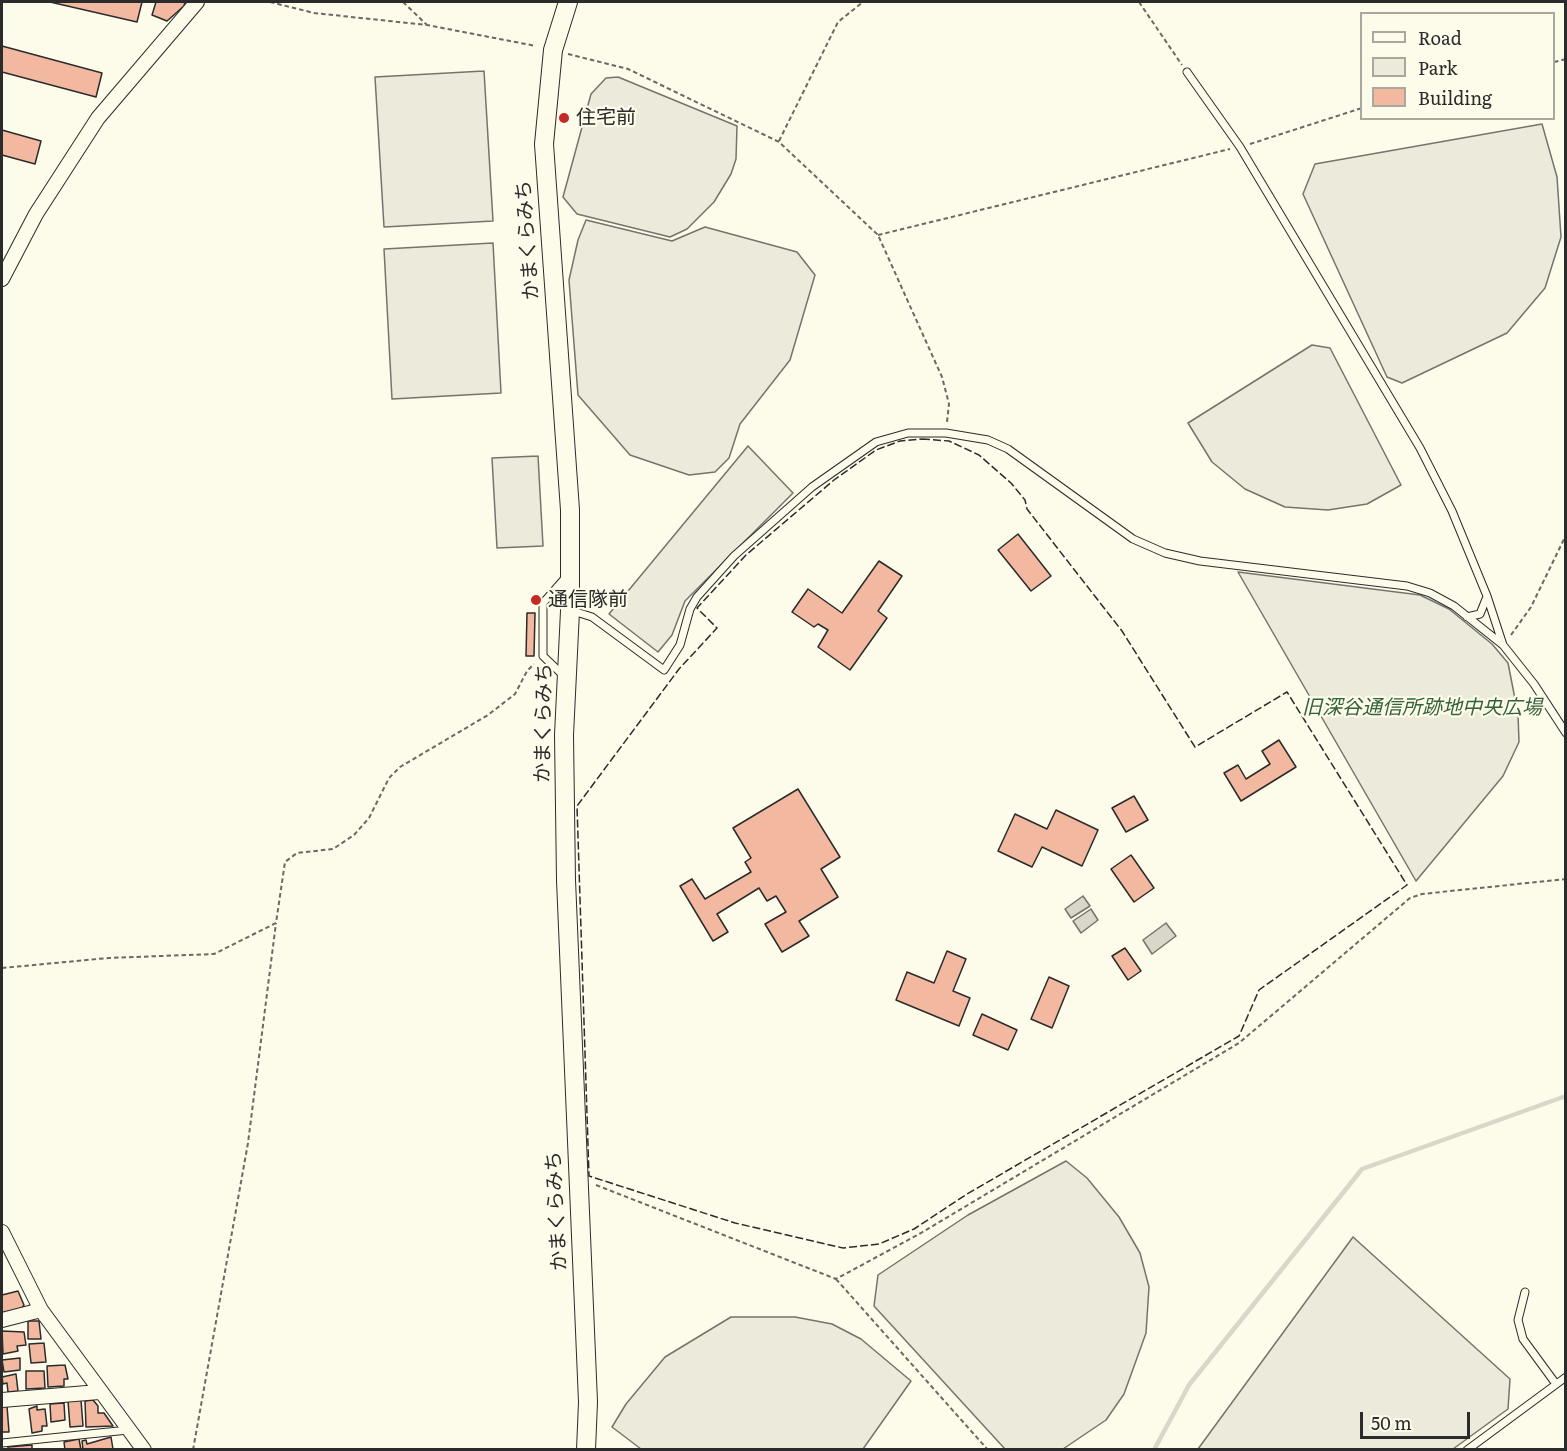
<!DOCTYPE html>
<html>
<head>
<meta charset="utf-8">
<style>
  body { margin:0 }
  #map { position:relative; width:1567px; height:1451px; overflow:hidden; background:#fdfbea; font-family:Literata,serif }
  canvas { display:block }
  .frame { position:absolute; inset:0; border:3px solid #2b2b2b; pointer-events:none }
  .legend { position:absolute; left:1360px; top:12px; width:195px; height:108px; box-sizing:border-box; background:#fdfbea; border:2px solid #a9a89e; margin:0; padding:8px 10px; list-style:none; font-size:18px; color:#2b2b2b }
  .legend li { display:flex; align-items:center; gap:12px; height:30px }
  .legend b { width:30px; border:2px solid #a9a89e }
  .scale { position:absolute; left:1360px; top:1412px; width:110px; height:27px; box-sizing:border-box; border:3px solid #2b2b2b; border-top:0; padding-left:8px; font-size:18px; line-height:21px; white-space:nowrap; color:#2b2b2b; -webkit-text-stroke:4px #fdfbea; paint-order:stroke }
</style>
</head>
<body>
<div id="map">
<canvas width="1567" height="1451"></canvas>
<div class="frame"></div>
<ul class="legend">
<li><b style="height:8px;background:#fdfbea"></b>Road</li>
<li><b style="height:16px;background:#ecebdb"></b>Park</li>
<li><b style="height:16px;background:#f2b8a0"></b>Building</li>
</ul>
<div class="scale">50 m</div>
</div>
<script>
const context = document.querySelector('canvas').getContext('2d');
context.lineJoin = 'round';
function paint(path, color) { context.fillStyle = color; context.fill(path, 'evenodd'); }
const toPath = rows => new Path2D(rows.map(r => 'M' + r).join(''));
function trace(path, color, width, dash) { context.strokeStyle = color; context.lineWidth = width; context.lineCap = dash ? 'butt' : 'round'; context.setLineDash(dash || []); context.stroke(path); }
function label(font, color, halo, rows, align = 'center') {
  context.font = font + ' Literata,"Noto Sans JP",serif'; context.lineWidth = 4.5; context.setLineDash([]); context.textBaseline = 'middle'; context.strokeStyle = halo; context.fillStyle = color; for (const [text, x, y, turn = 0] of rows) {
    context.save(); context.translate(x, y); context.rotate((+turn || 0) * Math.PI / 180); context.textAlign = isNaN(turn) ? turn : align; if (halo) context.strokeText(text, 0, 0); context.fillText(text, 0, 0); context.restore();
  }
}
const green = toPath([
  [484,71,493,221,384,227,375,77,484,71],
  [618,77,737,126,736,159,731,174,714,202,687,229,670,237,577,214,563,197,591,94,606,78,618,77],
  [1542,124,1557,177,1561,237,1545,288,1507,333,1402,383,1387,377,1303,194,1315,164,1542,124],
  [586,220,672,241,705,227,797,252,815,275,790,360,740,424,729,458,715,472,689,475,630,455,578,395,569,280,578,240,586,220],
  [493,243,501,393,392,399,384,249,493,243],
  [1312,345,1330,348,1401,485,1367,504,1328,510,1285,507,1245,489,1212,462,1188,423,1312,345],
  [1238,572,1420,595,1449,609,1492,644,1508,663,1518,714,1519,742,1503,776,1416,881,1238,572],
  [1066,1161,1087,1178,1119,1217,1140,1253,1149,1287,1146,1333,1124,1394,1106,1420,1063,1449,1005,1449,874,1306,878,1275,968,1215,1066,1161],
  [1353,1237,1510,1379,1508,1409,1453,1449,1198,1449,1353,1237],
  [731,1317,795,1317,832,1324,861,1339,911,1381,863,1449,641,1449,612,1427,626,1404,665,1357,731,1317]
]);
paint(green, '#ecebdb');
trace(green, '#74746e', 1.5);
const parking = toPath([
  [748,446,793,493,685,601,672,635,658,652,609,614,748,446],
  [538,456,543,546,497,548,492,458,538,456]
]);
paint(parking, '#eceadb');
trace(parking, '#74746e', 1.5);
const water = toPath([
  [1083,896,1090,906,1071,918,1065,909,1083,896],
  [1091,909,1098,920,1081,933,1073,921,1091,909],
  [1166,923,1176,936,1152,954,1143,940,1166,923]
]);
paint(water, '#d8d7c9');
trace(water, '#74746e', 1.5);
trace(toPath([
  [1154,1450,1189,1385,1362,1169,1566,1096]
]), '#d8d7c9', 4.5);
const building = toPath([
  [50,2,142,2,137,22,50,2],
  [156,2,185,2,184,6,167,21,152,15,156,2],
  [2,46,102,73,96,97,2,72,2,46],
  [2,130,41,141,35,164,2,155,2,130],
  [1018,534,1051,576,1031,591,998,550,1018,534],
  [879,561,902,576,878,611,887,618,850,670,818,647,828,630,818,624,814,627,792,612,808,589,842,613,879,561],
  [527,613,535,613,534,656,526,656,527,613],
  [1279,740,1296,767,1241,801,1224,773,1238,765,1246,779,1270,764,1262,751,1279,740],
  [798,789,840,857,821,869,838,897,799,921,809,936,782,952,765,924,786,912,776,896,767,901,759,888,717,914,728,932,713,941,680,886,692,879,705,899,751,872,745,862,751,858,733,828,798,789],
  [1134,796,1148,820,1126,832,1112,808,1134,796],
  [1056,810,1098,830,1082,866,1042,847,1032,867,998,851,1015,814,1047,829,1056,810],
  [1131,855,1154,888,1134,902,1111,869,1131,855],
  [1125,948,1141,971,1128,980,1112,956,1125,948],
  [947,951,966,959,953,991,970,998,959,1026,896,1000,907,972,934,983,947,951],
  [1049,977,1069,986,1052,1028,1031,1019,1049,977],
  [982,1014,1017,1030,1008,1050,973,1035,982,1014],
  [18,1291,24,1305,22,1308,2,1313,2,1295,18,1291],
  [28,1321,39,1321,41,1339,28,1339,28,1321],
  [2,1331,24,1332,26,1345,17,1346,18,1351,3,1354,2,1331],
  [44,1343,46,1362,31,1363,29,1344,44,1343],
  [20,1358,20,1370,4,1372,2,1360,20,1358],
  [65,1365,68,1379,64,1379,64,1386,48,1387,47,1366,65,1365],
  [26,1371,44,1371,45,1388,26,1389,26,1371],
  [16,1374,18,1391,8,1392,7,1383,3,1384,2,1377,16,1374],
  [81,1400,83,1426,70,1427,68,1401,81,1400],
  [93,1400,98,1406,98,1413,104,1413,113,1426,86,1427,85,1401,93,1400],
  [64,1403,65,1420,51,1422,50,1404,64,1403],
  [2,1406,7,1406,9,1432,2,1432,2,1406],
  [37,1406,37,1410,45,1409,47,1426,42,1426,42,1431,32,1433,29,1409,37,1406],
  [111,1437,113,1449,83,1450,82,1441,86,1440,87,1444,111,1437],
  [79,1439,81,1450,65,1450,64,1442,79,1439],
  [32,1445,32,1450,8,1450,8,1447,32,1445]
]);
paint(building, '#f2b8a0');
trace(building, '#2b2b2b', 1.5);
const lane = toPath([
  [1187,72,1240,147,1420,448,1452,511,1487,596,1503,645],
  [573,611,592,617,664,670,680,645,690,609,697,597,734,556,812,487,876,442,908,433,946,433,988,440,1008,449,1133,539,1165,553,1200,561,1407,586,1430,593,1454,606,1503,645,1534,684,1566,733],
  [1467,617,1480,614,1486,599],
  [565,677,543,656,543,603,566,577],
  [1525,1292,1518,1320,1523,1339,1556,1384],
  [2,1443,128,1430],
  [1467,1450,1566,1377]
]);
const street = toPath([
  [2,279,36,214,98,118,197,2],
  [2,1232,41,1310,144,1450],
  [2,1320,41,1310],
  [2,1400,99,1392]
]);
const secondary = toPath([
  [568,2,553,50,544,144,570,510,570,611,564,735,566,880,588,1402,586,1450]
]);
trace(lane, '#2b2b2b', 9);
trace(street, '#2b2b2b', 16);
trace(secondary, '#2b2b2b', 20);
trace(toPath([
  [270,2,314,13,427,25,536,46],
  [403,2,427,25],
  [1139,2,1182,65],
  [568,54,628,69,779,142,878,235,942,377,949,404,947,422],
  [1554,62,1566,59],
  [779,141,838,22,863,2],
  [1250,144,1362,108],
  [878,235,1230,149],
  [1511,635,1531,607,1566,535],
  [2,968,108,958,214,954,276,923,285,862,297,853,333,849,354,835,369,818,389,778,400,767,488,715,515,694,527,671,534,664],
  [596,1185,836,1279,921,1233,1239,1043,1410,898,1422,894,1566,879],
  [836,1279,988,1450],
  [193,1450,248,1143,276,923]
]), '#6a6964', 2, [4.5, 3]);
trace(lane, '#fdfbea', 7);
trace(street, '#fdfbea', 14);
trace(secondary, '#fdfbea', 18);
trace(toPath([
  [922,439,949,441,979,455,1011,483,1025,500,1027,509,1122,631,1195,747,1287,692,1407,885,1259,990,1239,1036,967,1194,914,1229,879,1244,843,1248,735,1223,589,1176,577,806,679,669,717,628,697,608,746,555,834,480,876,450,900,441,922,439]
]), '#2b2b2b', 1.5, [8, 3]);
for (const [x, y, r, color] of [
  [564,118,6,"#c62828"],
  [536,600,6,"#c62828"]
]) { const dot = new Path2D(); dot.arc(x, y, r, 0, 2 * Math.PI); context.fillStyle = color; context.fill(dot); trace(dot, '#fdfbea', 2); }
label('20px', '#2b2b2b', '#fdfbea', [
  ["住宅前",576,118],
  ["通信隊前",548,600]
], 'left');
label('20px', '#2b2b2b', '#fdfbea', [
  ["かまくらみち",528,240,-94],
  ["かまくらみち",544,723,-89],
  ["かまくらみち",557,1211,-93]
]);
label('italic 20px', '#34623c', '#fdfbea', [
  ["旧深谷通信所跡地中央広場",1422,708]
]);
</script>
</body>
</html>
